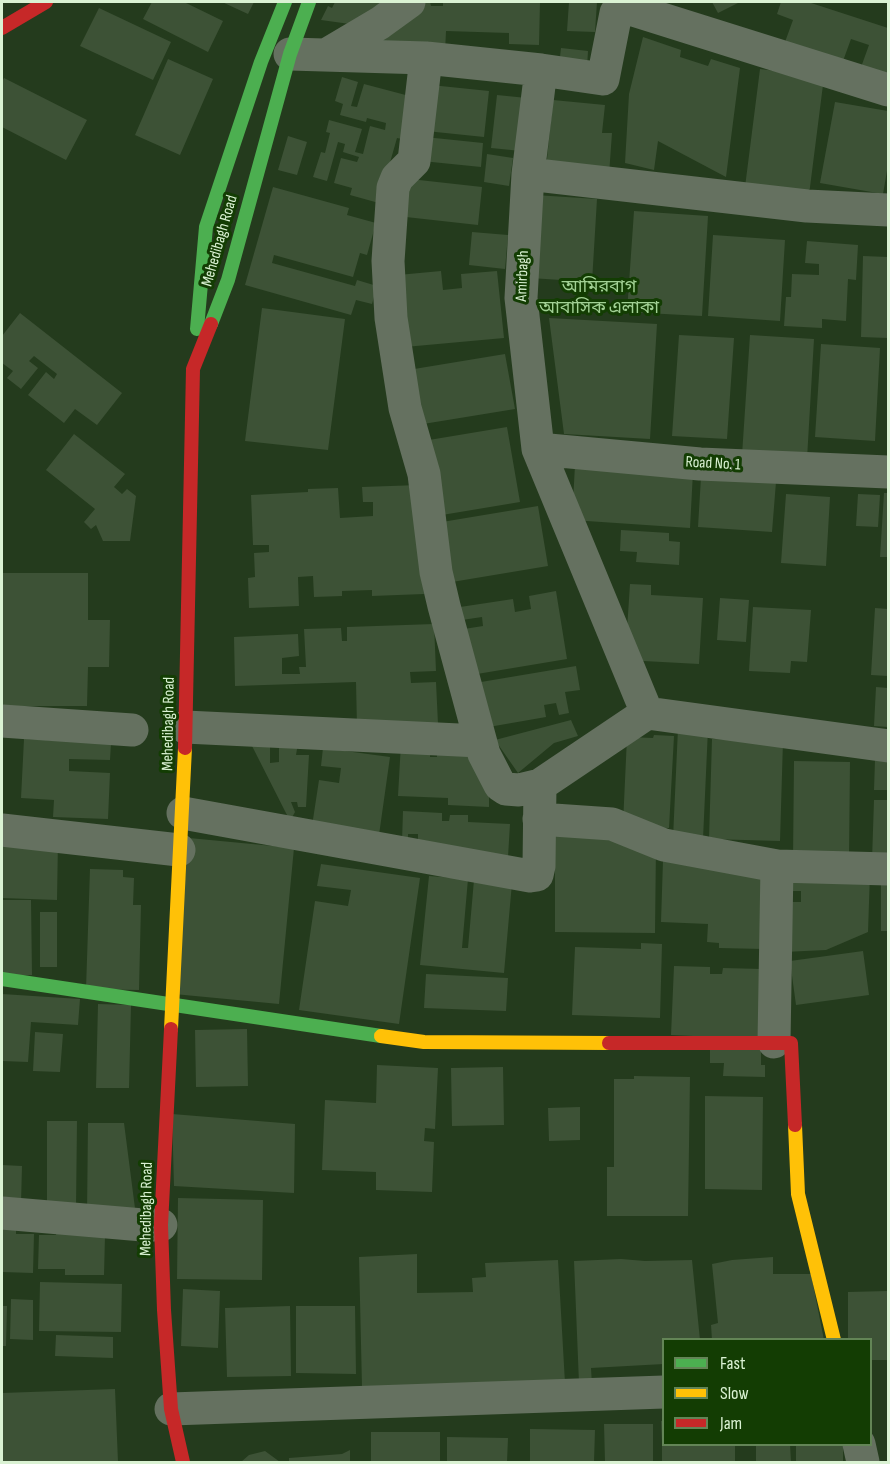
<!DOCTYPE html>
<html>
<head>
<meta charset="utf-8">
<style>
  body { margin:0 }
  #map { position:relative; width:890px; height:1464px; overflow:hidden; background:#243b1d; font-family:"Sofia Sans Condensed",sans-serif }
  canvas { display:block }
  .frame { position:absolute; inset:0; border:3px solid #daf2d3; pointer-events:none }
  .legend { position:absolute; left:662px; top:1338px; width:210px; height:108px; box-sizing:border-box; background:#133d03; border:2px solid #638556; margin:0; padding:8px 10px; list-style:none; font-size:18px; color:#daf2d3 }
  .legend li { display:flex; align-items:center; gap:12px; height:30px }
  .legend b { width:30px; border:2px solid #638556 }
</style>
</head>
<body>
<div id="map">
<canvas width="890" height="1464"></canvas>
<div class="frame"></div>
<ul class="legend">
<li><b style="height:8px;background:#4caf50"></b>Fast</li>
<li><b style="height:8px;background:#ffc107"></b>Slow</li>
<li><b style="height:8px;background:#c62828"></b>Jam</li>
</ul>
</div>
<script>
const context = document.querySelector('canvas').getContext('2d');
context.lineJoin = 'round';
function paint(path, color) { context.fillStyle = color; context.fill(path, 'evenodd'); }
const toPath = rows => new Path2D(rows.map(r => 'M' + r).join(''));
function trace(path, color, width, dash) { context.strokeStyle = color; context.lineWidth = width; context.lineCap = dash ? 'butt' : 'round'; context.setLineDash(dash || []); context.stroke(path); }
function label(font, color, halo, rows, align = 'center') {
  context.font = font + ' "Sofia Sans Condensed","Noto Sans Bengali",sans-serif'; context.lineWidth = 6; context.setLineDash([]); context.textBaseline = 'middle'; context.strokeStyle = halo; context.fillStyle = color; for (const [text, x, y, turn = 0] of rows) {
    context.save(); context.translate(x, y); context.rotate((+turn || 0) * Math.PI / 180); context.textAlign = isNaN(turn) ? turn : align; if (halo) context.strokeText(text, 0, 0); context.fillText(text, 0, 0); context.restore();
  }
}
paint(toPath([
  [152,2,184,2,223,21,208,52,143,19],
  [222,2,254,2,248,14],
  [335,2,385,2,357,25,321,20,328,6,332,8],
  [425,2,430,2,431,6,443,6,443,2,540,2,539,45,509,44,509,33,446,31,445,53,375,40],
  [569,2,597,2,595,32,567,31],
  [712,2,740,2,718,13],
  [781,2,808,2,888,28,888,79,860,70,869,45,851,39,843,61,785,42,793,20,777,14],
  [99,8,171,42,153,80,80,46],
  [643,37,681,50,680,57,708,66,711,59,740,68,726,177,658,141,654,170,625,163,629,94],
  [561,48,588,51,587,68,559,66],
  [168,59,213,79,180,155,135,135],
  [760,69,824,77,809,195,745,187],
  [342,77,358,82,351,106,357,107,364,84,417,98,406,140,397,138,383,187,386,205,350,195,352,188,334,183,341,158,357,162,359,157,343,152,345,144,338,142,327,181,313,177,321,152,325,153,330,133,326,132,329,120,362,129,355,152,363,154,370,126,385,130,386,123,367,118,366,122,340,115,343,104,335,101],
  [4,78,87,120,66,160,2,127,2,82],
  [431,85,489,91,484,137,426,131],
  [497,95,527,98,521,151,491,148],
  [553,100,605,105,602,133,612,133,609,175,546,169],
  [835,102,888,111,888,165,883,194,820,183],
  [288,136,307,142,297,175,278,170],
  [425,137,483,143,481,167,422,161],
  [487,154,513,158,509,186,484,182],
  [401,178,482,187,478,225,397,216],
  [273,187,349,208,347,215,376,223,367,255,360,253,353,277,274,255,272,263,355,286,357,280,377,286,372,304,356,300,351,315,245,285],
  [535,195,597,199,592,282,530,278],
  [634,211,708,216,702,316,627,312],
  [472,232,508,235,505,269,469,265],
  [713,235,785,240,780,321,708,316],
  [807,241,858,245,856,280,848,279,846,321,822,319,822,328,784,326,786,297,791,297,792,274,819,275,819,264,805,263],
  [863,256,888,257,888,338,861,337],
  [441,271,443,290,462,288,461,274,497,271,504,338,405,347,398,275],
  [262,308,345,319,328,450,245,441],
  [20,313,122,393,97,425,75,409,64,423,28,395,46,372,54,379,57,374,34,356,29,361,38,368,21,389,7,378,13,371,2,363,2,336],
  [549,318,657,324,650,439,564,434],
  [679,335,734,338,727,439,672,436],
  [750,335,814,339,807,459,742,455],
  [821,344,880,348,875,441,815,437],
  [505,354,515,409,417,425,408,370],
  [507,427,520,502,436,516,423,441],
  [74,434,125,474,114,487,122,494,127,489,136,496,130,541,103,541,96,525,91,529,84,522,95,509,46,470],
  [575,465,693,472,690,528,572,520],
  [701,477,776,482,772,532,698,527],
  [419,485,424,594,372,596,372,590,342,591,342,596,314,597,313,576,298,577,299,606,249,608,248,578,255,577,254,553,269,552,269,545,253,545,251,495,308,492,308,489,338,488,340,518,373,516,373,502,363,502,362,487],
  [884,493,888,493,888,557,880,557],
  [786,494,830,497,826,566,781,563],
  [858,494,880,495,878,527,856,526],
  [538,506,548,566,446,583,436,523],
  [621,530,669,533,669,541,680,542,679,565,636,562,637,552,620,551],
  [2,573,88,573,88,620,110,620,109,667,88,667,87,706,2,706],
  [630,584,651,585,651,595,703,598,699,664,625,660],
  [556,591,567,659,471,675,464,629,483,626,482,617,462,620,460,607,513,599,515,612,531,609,529,596],
  [720,598,749,600,746,642,717,640],
  [753,607,811,610,807,662,791,661,790,673,749,671],
  [875,608,888,609,888,676,871,675],
  [434,624,436,671,410,672,411,683,436,682,438,724,357,727,356,682,235,686,234,637,298,634,299,656,282,658,282,674,300,674,299,667,306,667,304,629,341,628,342,641,347,641,347,627],
  [576,666,580,690,565,692,569,713,559,715,556,703,544,705,546,717,483,728,475,683],
  [876,687,888,688,888,727,874,726],
  [571,720,578,736,554,743,518,773,495,740],
  [678,728,708,729,703,839,673,838],
  [654,735,674,736,669,828,629,827,623,824,627,737,653,738],
  [24,739,111,743,110,760,69,759,69,771,110,773,108,819,53,817,54,800,21,798],
  [712,739,783,741,780,841,709,839],
  [250,742,270,742,270,763,279,762,279,744,298,743,296,755,309,755,306,807,298,807,297,802,291,802,295,812,290,821],
  [401,743,431,744,430,757,437,757,437,745,483,761,482,785,489,786,489,807,448,805,448,798,398,796],
  [323,748,390,757,379,835,312,826,319,780,339,783,341,768,321,766],
  [888,755,888,790,874,790,875,760],
  [794,761,850,762,849,859,793,859],
  [874,800,888,800,888,861,872,860],
  [403,811,442,813,442,821,449,821,450,815,468,815,468,822,510,824,508,857,418,845,418,834,408,834,408,841,402,841],
  [555,829,656,845,655,933,555,932],
  [189,838,294,848,279,1004,174,994],
  [2,840,58,841,57,900,2,898],
  [663,860,766,869,763,949,719,948,719,943,707,942,708,924,661,922],
  [321,864,420,878,399,1024,299,1010,315,901,348,906,351,890,317,886],
  [90,869,123,870,123,877,134,878,133,905,141,905,139,990,86,989],
  [801,873,870,873,868,932,826,950,784,952,778,902,801,902,801,891,781,891],
  [429,876,468,879,462,948,468,948,474,880,512,883,504,973,420,965],
  [881,878,888,878,888,931,881,931],
  [2,900,31,900,32,975,2,976],
  [40,912,57,912,57,967,40,967],
  [641,943,662,944,660,1018,572,1015,575,947,641,949],
  [863,951,869,995,796,1005,790,961],
  [674,966,710,967,710,974,722,974,723,968,762,969,760,1039,671,1035],
  [426,974,508,978,506,1011,424,1008],
  [2,994,80,999,78,1025,31,1022,28,1062,2,1061],
  [98,1004,131,1005,129,1088,96,1088],
  [247,1029,248,1086,196,1087,195,1030],
  [35,1032,63,1034,60,1072,33,1071],
  [710,1050,761,1050,761,1065,765,1065,765,1077,723,1076,724,1063,710,1063],
  [377,1065,438,1068,435,1129,425,1128,424,1141,434,1142,432,1192,376,1190,376,1172,322,1170,325,1100,376,1103],
  [503,1067,504,1125,452,1126,451,1068],
  [634,1076,690,1077,688,1216,607,1216,607,1167,614,1167,614,1079,634,1079],
  [705,1096,763,1097,762,1190,705,1189],
  [580,1107,580,1140,549,1141,548,1108],
  [172,1114,295,1124,294,1193,174,1186],
  [47,1121,77,1121,76,1209,47,1209],
  [88,1123,124,1123,136,1216,87,1214],
  [2,1165,22,1166,21,1204,2,1203],
  [178,1198,263,1200,262,1280,177,1279],
  [2,1224,16,1225,16,1234,34,1234,33,1273,2,1272],
  [57,1226,105,1236,104,1275,65,1275,65,1269,38,1269,39,1235,56,1235],
  [417,1254,417,1293,473,1292,472,1278,486,1277,485,1263,558,1260,565,1383,362,1387,359,1257],
  [773,1257,773,1274,811,1274,824,1340,712,1340,711,1325,718,1323,712,1264,732,1260],
  [621,1259,645,1261,692,1260,700,1340,664,1340,664,1364,591,1368,592,1385,579,1383,574,1261],
  [40,1282,122,1284,121,1332,39,1331],
  [183,1289,220,1291,218,1348,181,1346],
  [888,1291,888,1360,870,1360,870,1340,848,1340,848,1292],
  [11,1299,33,1300,33,1340,10,1339],
  [2,1306,7,1306,6,1346,2,1346],
  [290,1306,291,1376,227,1377,225,1308],
  [296,1306,355,1306,356,1374,296,1373],
  [56,1335,113,1337,113,1358,55,1356],
  [115,1389,118,1462,2,1462,2,1393],
  [661,1421,664,1421,664,1442,662,1442],
  [604,1424,653,1424,653,1462,605,1462],
  [530,1429,595,1430,594,1462,530,1462],
  [371,1432,440,1432,440,1462,371,1462],
  [447,1437,508,1438,507,1462,447,1462],
  [662,1444,735,1444,735,1462,662,1462],
  [756,1444,790,1444,791,1462,756,1462],
  [796,1444,843,1444,843,1462,796,1462],
  [350,1450,350,1462,289,1462,289,1458,342,1454],
  [265,1451,280,1462,241,1462,249,1455]
]), '#3d5236');
trace(toPath([
  [290,54,426,58,541,70,528,174,521,298,538,449,647,713],
  [326,55,380,23,409,2],
  [426,58,414,161,397,178,393,188,388,261,391,318,405,408,424,474,436,572,444,606,484,754,500,785,506,789,519,790,540,785],
  [541,70,603,79,616,13,621,9,627,8,888,90],
  [528,174,807,206,888,210],
  [538,449,700,464,888,472],
  [2,721,132,730],
  [185,727,480,741],
  [183,813,530,876,537,875,539,866,540,785,647,713,888,746],
  [539,819,612,824,664,845,777,866],
  [2,830,179,850],
  [774,1042,777,866,888,869],
  [2,1213,143,1225,161,1225],
  [171,1409,664,1392],
  [859,1444,863,1462]
]), '#657160', 33);
trace(toPath([
  [211,324,228,280,290,54,309,2],
  [197,329,206,227,261,62,285,2],
  [2,979,381,1036]
]), '#4caf50', 14);
trace(toPath([
  [171,1029,185,748],
  [381,1036,424,1042,609,1043],
  [795,1125,798,1194,834,1340]
]), '#ffc107', 14);
trace(toPath([
  [2,28,46,2],
  [185,748,193,369,211,324],
  [171,1029,161,1225,164,1310,171,1409,183,1462],
  [609,1043,791,1043,795,1125]
]), '#c62828', 14);
label('16px', '#daf2d3', '#133d03', [
  ["Mehedibagh Road",220,241,-74],
  ["Amirbagh",523,276,-88],
  ["Road No. 1",713,464,3],
  ["Mehedibagh Road",169,724,-89],
  ["Mehedibagh Road",147,1209,-89]
]);
label('18px', '#a2d195', '#133d03', [
  ["আমিরবাগ",599,287],
  ["আবাসিক এলাকা",599,308]
]);
</script>
</body>
</html>
